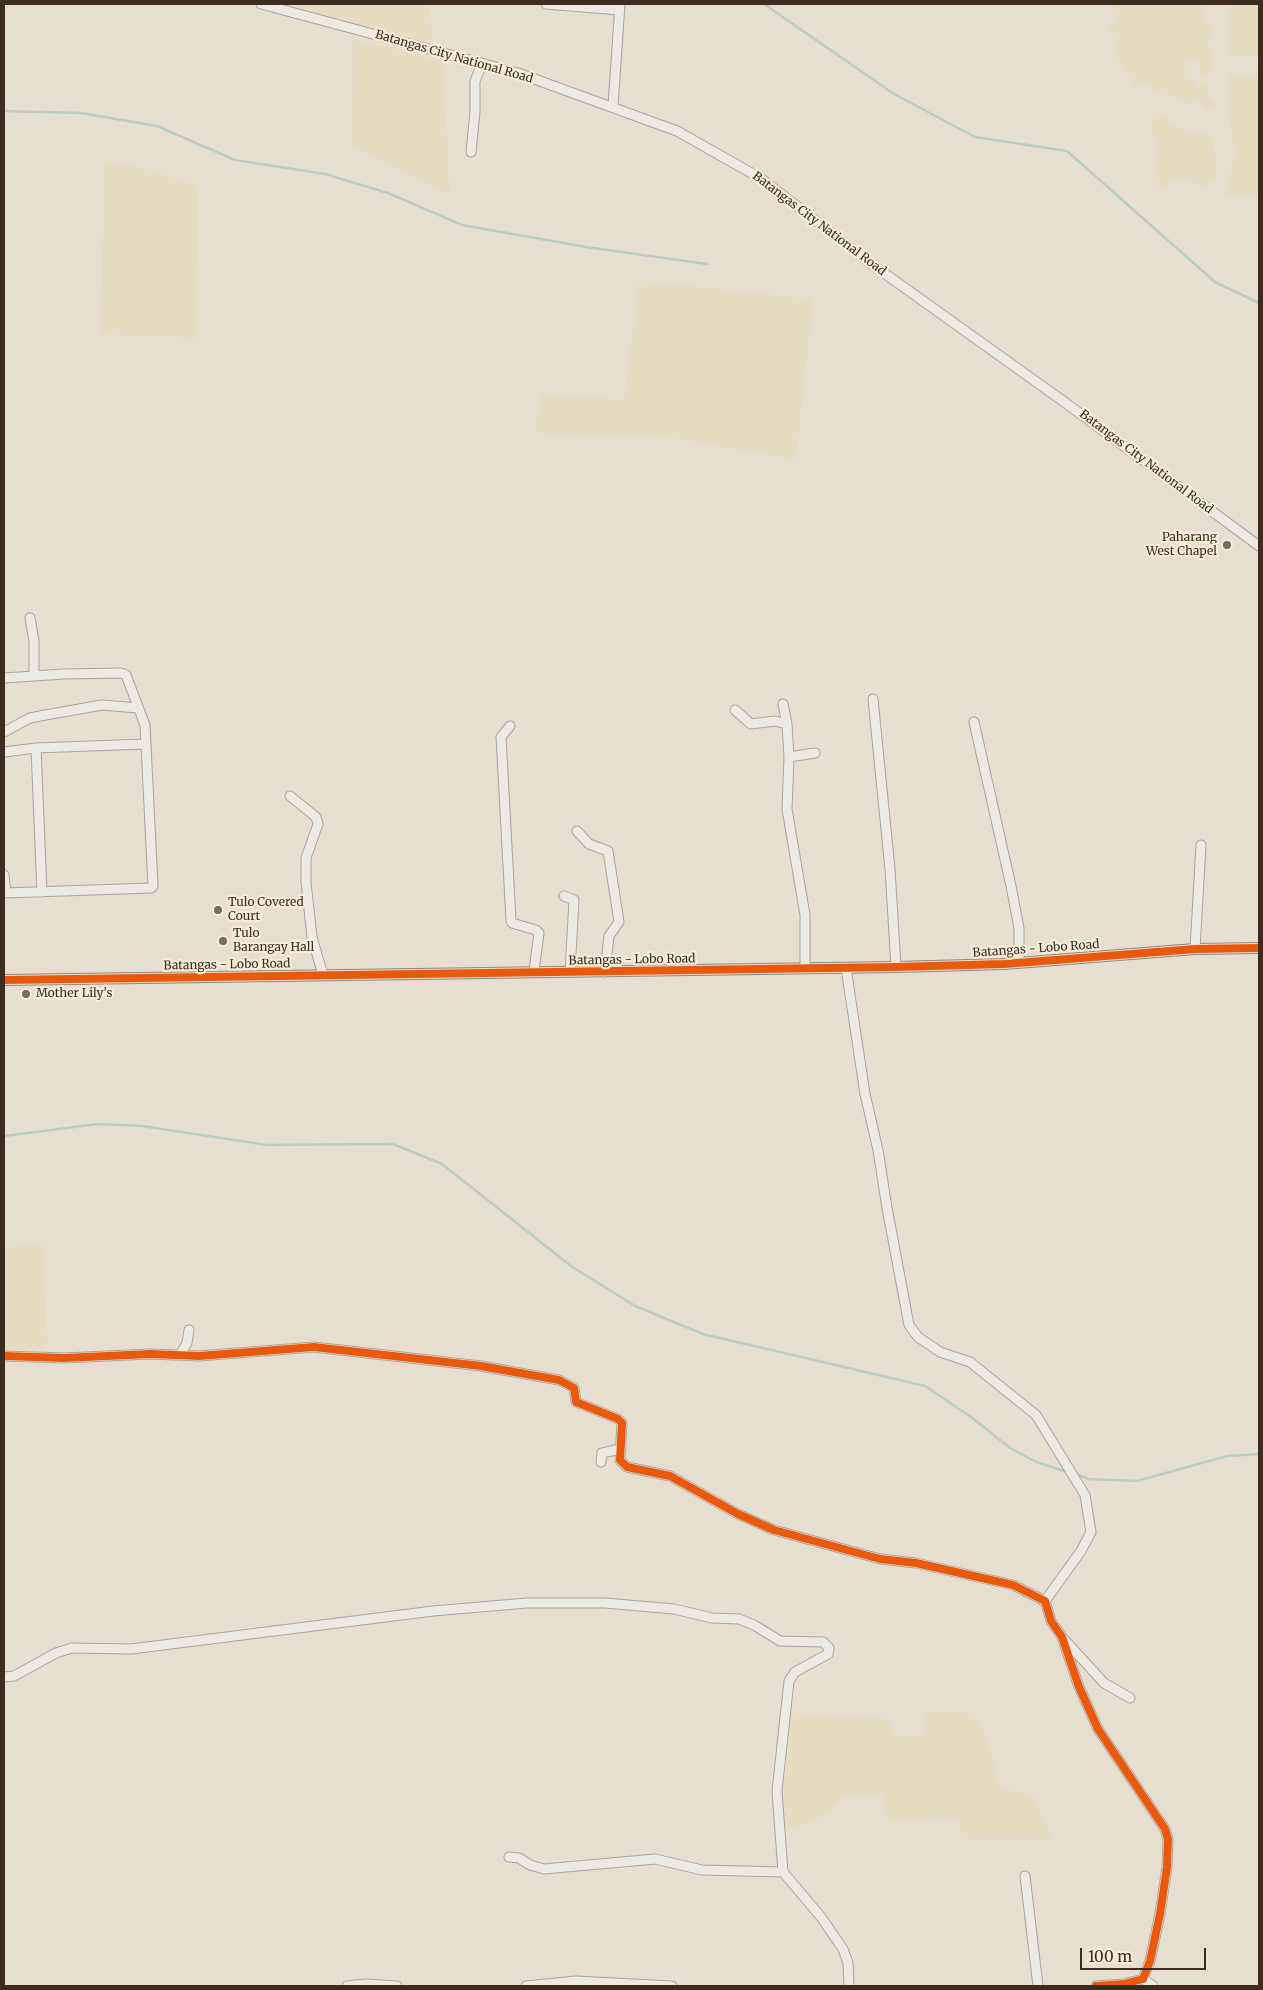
<!DOCTYPE html>
<html>
<head>
<meta charset="utf-8">
<style>
  body { margin:0 }
  #map { position:relative; width:1263px; height:1990px; overflow:hidden; background:#e6ded1; font-family:Merriweather,serif }
  canvas { display:block }
  .frame { position:absolute; inset:0; border:5px solid #3c2c20; pointer-events:none }
  .scale { position:absolute; left:1080px; top:1948px; width:126px; height:22px; box-sizing:border-box; border:2px solid #3c2c20; border-top:0; padding-left:6px; font-size:15px; line-height:18px; white-space:nowrap; color:#3c2c20; -webkit-text-stroke:4px #f7ecd8; paint-order:stroke }
</style>
</head>
<body>
<div id="map">
<canvas width="1263" height="1990"></canvas>
<div class="frame"></div>
<div class="scale">100 m</div>
</div>
<script>
const context = document.querySelector('canvas').getContext('2d');
context.lineJoin = 'round';
function paint(path, color) { context.fillStyle = color; context.fill(path, 'evenodd'); }
const toPath = rows => new Path2D(rows.map(r => 'M' + r).join(''));
function trace(path, color, width, dash) { context.strokeStyle = color; context.lineWidth = width; context.lineCap = dash ? 'butt' : 'round'; context.setLineDash(dash || []); context.stroke(path); }
function label(font, color, halo, rows, align = 'center') {
  context.font = font + ' Merriweather,serif'; context.lineWidth = 4.5; context.setLineDash([]); context.textBaseline = 'middle'; context.strokeStyle = halo; context.fillStyle = color; for (const [text, x, y, turn = 0] of rows) {
    context.save(); context.translate(x, y); context.rotate((+turn || 0) * Math.PI / 180); context.textAlign = isNaN(turn) ? turn : align; if (halo) context.strokeText(text, 0, 0); context.fillText(text, 0, 0); context.restore();
  }
}
paint(toPath([
  [277,4,429,4,433,43],
  [1112,4,1207,4,1203,14,1208,24,1216,27,1206,41,1212,52,1210,62,1212,69,1206,76,1203,76,1198,62,1180,61,1199,87,1205,81,1209,82,1208,89,1211,98,1216,102,1216,107,1205,109,1201,100,1196,98,1186,106,1173,96,1153,93,1149,84,1135,85,1113,51,1117,38,1110,34,1111,24,1118,20,1117,14,1112,13],
  [1228,4,1259,4,1259,58,1227,54],
  [353,39,443,61,450,195,352,145],
  [1229,74,1259,75,1259,197,1224,194,1236,155,1227,107],
  [1159,113,1190,134,1213,135,1217,180,1201,187,1185,176,1168,184,1167,188,1160,189,1151,178,1157,166,1157,141,1152,137,1151,114],
  [104,162,141,167,198,186,197,338,101,334],
  [639,281,813,299,796,460,673,438,535,433,540,394,624,400],
  [44,1245,47,1349,4,1350,4,1247],
  [926,1711,974,1713,989,1743,1000,1788,1034,1796,1052,1839,962,1839,958,1818,888,1819,882,1795,845,1797,815,1821,785,1829,784,1793,790,1713,889,1719,892,1736,922,1735]
]), '#e5dcc2');
trace(toPath([
  [764,4,894,94,975,137,1067,151,1215,282,1259,303],
  [4,111,81,113,157,126,235,160,325,174,388,193,462,225,586,247,707,264],
  [4,1136,98,1124,142,1126,267,1145,393,1144,442,1164,571,1266,635,1306,703,1334,925,1386,971,1417,1010,1448,1036,1462,1067,1472],
  [1075,1474,1089,1479,1137,1481,1227,1456,1259,1454]
]), '#bbccc1', 2.5);
const minor = toPath([
  [261,4,518,73,677,131,762,179,870,263,1063,401,1259,546],
  [546,4,619,10],
  [613,106,620,4],
  [471,152,475,112,475,81,482,64],
  [30,618,34,641,34,675],
  [4,678,64,674,121,673,126,675,145,725,153,886,151,888,4,893],
  [873,699,890,869,896,967],
  [783,704,787,724,789,757,787,809,805,915,805,969],
  [735,710,751,724,775,721,787,724],
  [974,722,1011,886,1019,928,1019,963],
  [510,726,501,737,511,920,512,923,536,930,539,933,534,971],
  [4,732,30,718,40,716,102,705,138,708],
  [36,748,42,892],
  [4,752,36,748,145,744],
  [789,757,815,753],
  [290,796,316,817,318,824,306,858,306,882,312,937,323,975],
  [577,831,589,844,608,851,619,922,609,936,605,972],
  [4,875,6,893],
  [564,896,574,900,570,972],
  [1195,949,1201,845],
  [846,968,865,1094,878,1150,887,1208,909,1325,918,1337,940,1352,970,1362,1036,1415,1085,1495,1091,1532,1081,1551,1045,1601],
  [180,1355,187,1343,189,1330],
  [4,1356,64,1358,150,1354,199,1356,314,1347,481,1366,559,1380,574,1388,576,1402,618,1419,622,1423,620,1460,627,1467,670,1476,738,1514,774,1530,880,1559,916,1563,1013,1585,1045,1601,1051,1621,1062,1637,1079,1687,1098,1729,1165,1829,1168,1839,1167,1867,1160,1914,1150,1961,1143,1979,1124,1984,1096,1986],
  [601,1462,602,1453,621,1449],
  [1062,1637,1104,1683,1130,1698],
  [4,1677,14,1676,56,1653,72,1648,131,1649,433,1611,527,1603,605,1603,674,1609,712,1618,739,1619,754,1625,780,1641,823,1642,829,1648,828,1654,795,1672,789,1681,777,1791,783,1872,702,1870,655,1859,544,1869,530,1865,519,1858,509,1857],
  [783,1872,821,1917,843,1949,848,1963,849,1986],
  [1025,1876,1038,1986],
  [1143,1979,1153,1986],
  [347,1986,365,1984,397,1986],
  [526,1986,576,1981,672,1986]
]);
const major = toPath([
  [4,980,896,967,1004,964,1195,949,1259,948]
]);
trace(minor, '#aca399', 11);
trace(major, '#918980', 12);
trace(minor, '#eeeae3', 9);
trace(major, '#e6e0d4', 10);
trace(toPath([
  [4,980,896,967,1004,964,1195,949,1259,948],
  [4,1356,64,1358,150,1354,199,1356,314,1347,481,1366,559,1380,574,1388,576,1402,618,1419,622,1423,620,1460,627,1467,670,1476,738,1514,774,1530,880,1559,916,1563,1013,1585,1045,1601,1051,1621,1062,1637,1079,1687,1098,1729,1165,1829,1168,1839,1167,1867,1160,1914,1150,1961,1143,1979,1124,1984,1096,1986]
]), '#e8590c', 8);
for (const [x, y, r, color] of [
  [1227,545,5,"#786a5e"],
  [218,910,5,"#786a5e"],
  [223,941,5,"#786a5e"],
  [26,994,5,"#786a5e"]
]) { const dot = new Path2D(); dot.arc(x, y, r, 0, 2 * Math.PI); context.fillStyle = color; context.fill(dot); trace(dot, '#f7ecd8', 2); }
label('12px', '#3c2c20', '#f7ecd8', [
  ["Batangas City National Road",454,57,16],
  ["Batangas City National Road",819,224,37],
  ["Batangas City National Road",1146,462,37],
  ["Batangas - Lobo Road",1036,949,-4],
  ["Batangas - Lobo Road",632,960,-1],
  ["Batangas - Lobo Road",227,965,-1]
]);
label('12px', '#3c2c20', '#f7ecd8', [
  ["Paharang",1217,538,"right"],
  ["West Chapel",1217,552,"right"],
  ["Tulo Covered",228,903],
  ["Court",228,917],
  ["Tulo",233,934],
  ["Barangay Hall",233,948],
  ["Mother Lily's",36,994]
], 'left');
</script>
</body>
</html>
